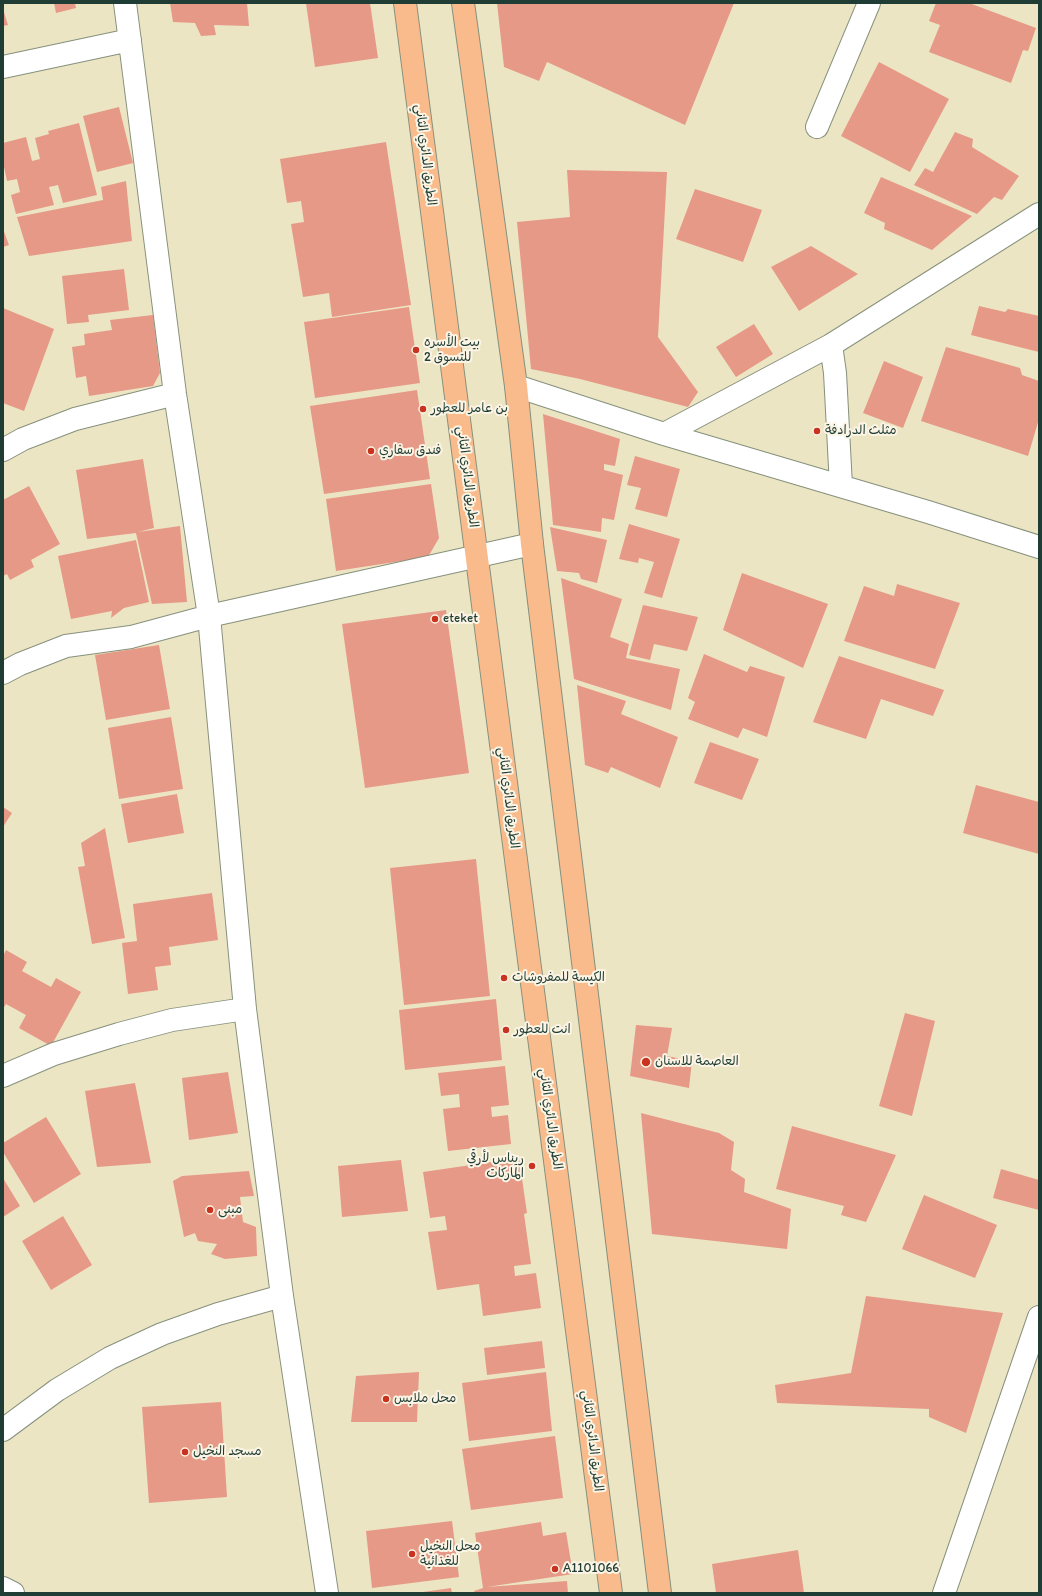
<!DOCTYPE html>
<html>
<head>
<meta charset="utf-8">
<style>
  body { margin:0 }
  #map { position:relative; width:1042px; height:1596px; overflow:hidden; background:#ece5c4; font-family:Itim,sans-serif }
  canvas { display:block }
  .frame { position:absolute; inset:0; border:4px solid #1f3d34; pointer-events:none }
</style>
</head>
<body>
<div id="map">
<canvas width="1042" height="1596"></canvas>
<div class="frame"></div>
</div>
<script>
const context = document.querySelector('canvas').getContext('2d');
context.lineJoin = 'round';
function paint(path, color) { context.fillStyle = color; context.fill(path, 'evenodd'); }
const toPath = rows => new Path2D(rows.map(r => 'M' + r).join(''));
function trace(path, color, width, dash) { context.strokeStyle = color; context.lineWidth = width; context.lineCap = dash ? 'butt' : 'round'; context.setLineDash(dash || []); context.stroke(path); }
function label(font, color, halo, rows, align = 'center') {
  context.font = font + ' Itim,"Playpen Sans Arabic",sans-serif'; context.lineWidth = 4; context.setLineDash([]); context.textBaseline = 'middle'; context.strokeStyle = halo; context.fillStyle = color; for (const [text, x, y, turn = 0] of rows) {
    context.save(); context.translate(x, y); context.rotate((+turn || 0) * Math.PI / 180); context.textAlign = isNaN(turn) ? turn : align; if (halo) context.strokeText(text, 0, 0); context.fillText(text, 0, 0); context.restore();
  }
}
paint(toPath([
  [54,3,75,3,76,8,56,13],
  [170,3,247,3,249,26,214,25,216,35,201,36,195,23,173,22],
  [306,3,370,3,378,58,315,67],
  [497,3,734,3,685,125,547,62,539,81,504,67],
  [936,3,969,3,1036,28,1028,51,1023,50,1011,83,929,52,940,25,929,21],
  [3,9,8,25,3,26],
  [879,62,949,99,910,172,841,136],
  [119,107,133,163,97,172,83,116],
  [79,123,97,195,63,203,58,185,49,187,54,205,16,214,11,195,20,192,17,179,7,181,3,162,3,143,26,137,32,161,40,159,35,138,49,134,48,131],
  [955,132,973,139,972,147,1019,176,1002,200,994,197,977,214,914,185,925,168,933,172],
  [386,142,411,305,332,317,329,293,303,297,291,224,304,222,301,201,287,203,280,159],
  [567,170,667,172,658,337,698,392,688,407,580,379,531,369,517,222,570,217],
  [881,177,972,216,932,250,884,229,885,223,864,213],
  [126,181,132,241,29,256,17,217,103,200,101,187],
  [695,189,762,210,743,262,676,239],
  [3,229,9,245,3,247],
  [811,246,858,274,799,311,771,267],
  [124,269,129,310,88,315,89,322,67,324,62,276],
  [979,306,1005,312,1008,309,1039,316,1039,352,971,335],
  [409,307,420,383,315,398,304,322],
  [3,308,54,329,24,411,3,403],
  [153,315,160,373,153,386,89,396,86,376,76,378,72,347,85,345,84,334,112,330,110,320],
  [754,324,773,354,736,377,716,347],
  [946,347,1020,368,1022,375,1039,381,1039,419,1028,456,921,421],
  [884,361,923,377,903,428,863,413],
  [417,390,430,479,324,494,310,406],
  [543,414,620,439,615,466,604,464,604,470,623,475,614,520,602,518,601,532,553,525],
  [635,456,680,469,667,517,635,509,641,488,627,485],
  [143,459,154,528,138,532,180,526,187,602,152,604,136,533,87,539,76,470],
  [431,484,439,538,428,557,336,571,326,499],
  [29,486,60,544,31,560,34,567,10,580,7,574,3,576,3,500],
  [629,524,680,539,662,598,644,593,654,562,639,558,638,563,619,559],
  [550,527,607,540,597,583,581,579,579,573,557,571],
  [136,540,149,602,124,608,111,618,112,611,71,619,58,556],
  [742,573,828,604,803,668,723,630],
  [561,578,622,599,610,637,629,644,626,658,680,669,671,710,574,679],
  [897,584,960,603,935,669,844,641,864,586,894,596],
  [643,605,698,617,687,651,654,644,650,660,629,655],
  [446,610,469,773,365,788,342,624],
  [159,645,170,709,106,720,95,655],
  [704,654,747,672,750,666,785,677,767,737,743,728,738,738,688,719,695,702,688,698],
  [839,656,944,690,933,716,881,699,866,739,813,722],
  [577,685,626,701,621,714,678,737,660,788,611,767,608,773,585,765],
  [171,717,183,789,119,799,108,728],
  [710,742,759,759,742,800,694,783],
  [976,785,1039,802,1039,854,963,833],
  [177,794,184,833,128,843,121,804],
  [3,807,12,813,3,827],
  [105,828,125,938,92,944,78,867,85,866,81,843],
  [476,859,490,996,404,1005,390,868],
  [212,893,218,940,169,947,171,965,155,967,158,990,128,994,122,943,137,941,133,904],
  [6,950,27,962,22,971,51,987,56,978,81,992,51,1046,19,1028,26,1015,6,1004,3,1009,3,956],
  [496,999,502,1060,405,1070,399,1010],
  [905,1013,935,1021,912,1116,879,1106],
  [636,1025,672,1028,667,1056,692,1061,689,1088,630,1076],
  [505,1066,509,1105,491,1107,492,1117,508,1115,511,1144,448,1151,443,1109,460,1107,459,1094,441,1096,438,1073],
  [228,1072,238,1133,189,1140,182,1078],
  [135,1083,151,1163,97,1167,85,1091],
  [641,1113,719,1133,734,1142,731,1170,745,1179,744,1192,791,1209,787,1249,652,1234],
  [46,1117,81,1174,34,1203,3,1152,3,1143],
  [792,1126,896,1155,866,1222,841,1215,844,1206,776,1189],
  [519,1158,527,1213,524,1214,531,1264,514,1266,515,1276,536,1273,541,1308,483,1316,479,1284,437,1290,428,1232,447,1230,445,1216,430,1218,423,1172],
  [401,1160,408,1211,342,1217,338,1166],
  [1001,1169,1039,1180,1039,1210,993,1198],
  [249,1171,254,1196,240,1197,243,1222,256,1227,257,1256,225,1259,211,1254,217,1244,198,1241,195,1233,184,1237,173,1181,182,1176],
  [3,1178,20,1206,3,1217],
  [924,1195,997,1225,975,1278,902,1249],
  [63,1216,92,1265,51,1290,22,1241],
  [866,1296,1003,1313,966,1433,929,1417,929,1409,777,1403,775,1385,851,1373],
  [542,1341,545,1368,487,1375,484,1348],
  [419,1372,417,1422,351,1422,356,1376],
  [546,1372,552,1431,469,1441,462,1383],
  [221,1402,227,1497,149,1503,142,1407],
  [555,1436,563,1498,471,1510,462,1449],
  [452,1521,459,1577,372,1588,366,1531],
  [541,1522,543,1536,566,1532,573,1574,487,1587,567,1581,568,1593,475,1593,474,1591,483,1588,475,1533],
  [798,1550,804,1593,716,1593,712,1564],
  [451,1588,452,1593,423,1593,423,1592]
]), '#e69986');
const minor = toPath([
  [125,3,175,394,209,616,245,1009,282,1296,327,1593],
  [3,67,130,40],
  [817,127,869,3],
  [831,345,835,373,841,486],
  [516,386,664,434,928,512,1039,547],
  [664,434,831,345,1039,214],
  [3,450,23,439,75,419,175,394],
  [3,673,20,664,66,646,131,637,209,616,532,544],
  [3,1076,54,1054,119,1034,172,1020,245,1009],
  [3,1430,57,1390,110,1358,162,1334,218,1314,282,1296],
  [3,1588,13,1593],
  [944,1593,1039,1317]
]);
const primary = toPath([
  [405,3,611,1593],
  [463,3,516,386,532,544,660,1593]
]);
trace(minor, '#86917c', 24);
trace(primary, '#86917c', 24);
trace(minor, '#fff', 22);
trace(primary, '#fabb8c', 22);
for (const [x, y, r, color] of [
  [416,350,4,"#c8321e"],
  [423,409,4,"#c8321e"],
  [817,431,4,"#c8321e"],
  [371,451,4,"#c8321e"],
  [435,619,4,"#c8321e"],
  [504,978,4,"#c8321e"],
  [506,1030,4,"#c8321e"],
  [646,1062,5,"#c8321e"],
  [532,1166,4,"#c8321e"],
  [210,1210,4,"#c8321e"],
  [386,1399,4,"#c8321e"],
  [185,1452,4,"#c8321e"],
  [412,1554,4,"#c8321e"],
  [555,1569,4,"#c8321e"]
]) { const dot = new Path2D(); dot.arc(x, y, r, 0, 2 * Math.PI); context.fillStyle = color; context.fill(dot); trace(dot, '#fcf5e5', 1.5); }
label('13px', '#1f3d34', '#fcf5e5', [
  ["الطريق الدائري الثاني",425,155,83],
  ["الطريق الدائري الثاني",467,477,83],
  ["الطريق الدائري الثاني",508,798,83],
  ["الطريق الدائري الثاني",550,1119,82],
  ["الطريق الدائري الثاني",592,1441,83]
]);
label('13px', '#1f3d34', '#fcf5e5', [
  ["بيت الأسره",424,343],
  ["للتسوق 2",424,358],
  ["بن عامر للعطور",431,409],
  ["مثلث الدرادفة",825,431],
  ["فندق سفاري",379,451],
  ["eteket",443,619],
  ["الكيسة للمفروشات",512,978],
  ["انت للعطور",514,1030],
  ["العاصمة للاسنان",655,1062],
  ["ريناس لأرقي",524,1159,"right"],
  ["الماركات",524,1174,"right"],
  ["مبنى",218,1210],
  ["محل ملابس",394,1399],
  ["مسجد النخيل",193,1452],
  ["محل النخيل",420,1547],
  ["للغذائية",420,1562],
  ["A1101066",563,1569]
], 'left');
</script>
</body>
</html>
